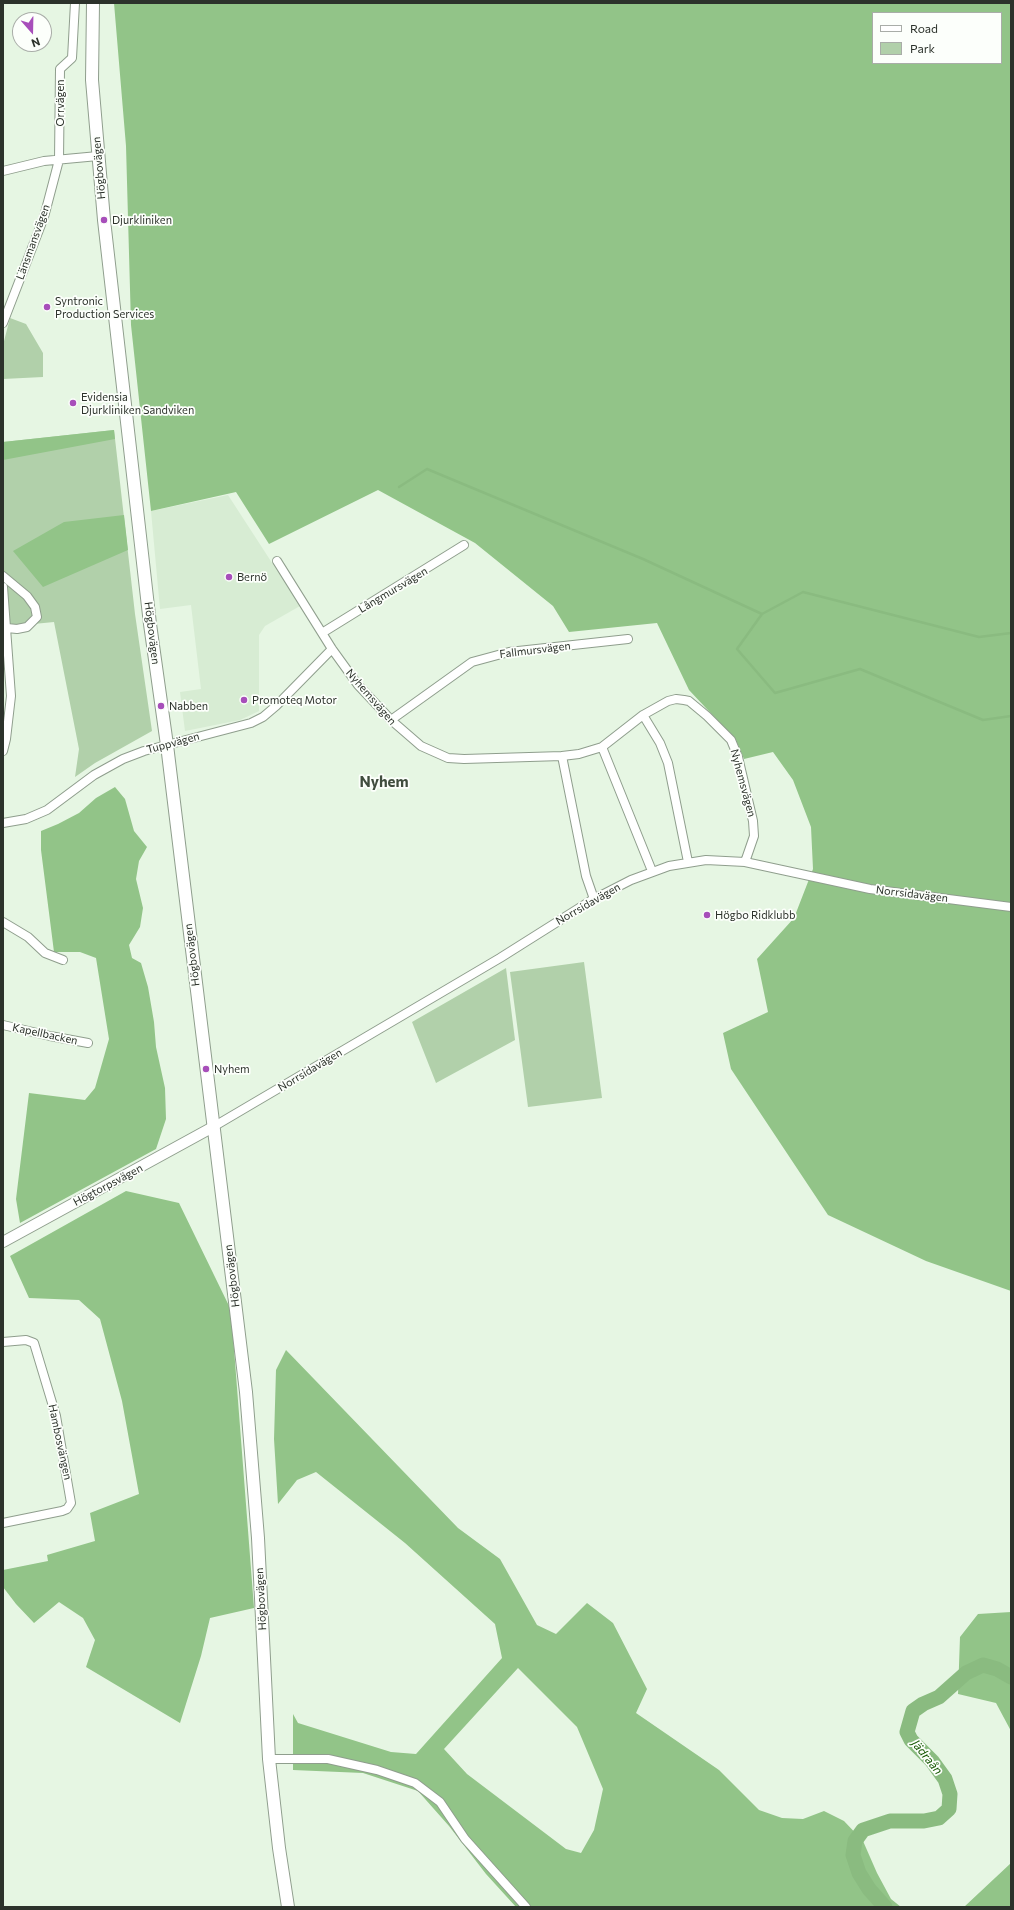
<!DOCTYPE html>
<html>
<head>
<meta charset="utf-8">
<style>
  body { margin:0 }
  #map { position:relative; width:1014px; height:1910px; overflow:hidden; background:#e6f6e3; font-family:Commissioner,sans-serif }
  canvas { display:block }
  .frame { position:absolute; inset:0; border:4px solid #2c322b; pointer-events:none }
  .legend { position:absolute; left:872px; top:12px; width:130px; height:52px; box-sizing:border-box; background:#fcfffb; border:1px solid #a9ada8; margin:0; padding:5px 7px; list-style:none; font-size:12px; color:#2c322b }
  .legend li { display:flex; align-items:center; gap:8px; height:20px }
  .legend b { width:20px; border:1px solid #a9ada8 }
  .north { position:absolute; left:12px; top:12px; width:40px; height:40px; box-sizing:border-box; background:#fcfffb; border:1px solid #a9ada8; border-radius:50%; rotate:160deg; font-size:11px; font-weight:700; line-height:16px; text-align:center; color:#2c322b }
  .north::after { content:''; display:block; margin:auto; width:14px; height:18px; background:#a74eba; clip-path:polygon(50% 0,100% 100%,50% 72%,0 100%) }
</style>
</head>
<body>
<div id="map">
<canvas width="1014" height="1910"></canvas>
<div class="frame"></div>
<ul class="legend">
<li><b style="height:5px;background:#fff"></b>Road</li>
<li><b style="height:11px;background:#b1d0aa"></b>Park</li>
</ul>
<div class="north">N</div>
</div>
<script>
const context = document.querySelector('canvas').getContext('2d');
context.lineJoin = 'round';
function paint(path, color) { context.fillStyle = color; context.fill(path, 'evenodd'); }
const toPath = rows => new Path2D(rows.map(r => 'M' + r).join(''));
function trace(path, color, width, dash) { context.strokeStyle = color; context.lineWidth = width; context.lineCap = dash ? 'butt' : 'round'; context.setLineDash(dash || []); context.stroke(path); }
function label(font, color, halo, rows, align = 'center') {
  context.font = font + ' Commissioner,sans-serif'; context.lineWidth = 3.5; context.setLineDash([]); context.textBaseline = 'middle'; context.strokeStyle = halo; context.fillStyle = color; for (const [text, x, y, turn = 0] of rows) {
    context.save(); context.translate(x, y); context.rotate((+turn || 0) * Math.PI / 180); context.textAlign = isNaN(turn) ? turn : align; if (halo) context.strokeText(text, 0, 0); context.fillText(text, 0, 0); context.restore();
  }
}
paint(toPath([
  [228,495,300,606,265,626,259,635,259,711,240,720,185,731,180,692,201,689,191,605,160,609,151,511]
]), '#d7ecd3');
paint(toPath([
  [10,318,26,324,43,353,43,377,3,379,3,345],
  [114,430,135,614,152,731,95,763,75,777,79,749,54,622,3,627,3,442],
  [584,962,602,1098,528,1107,510,972],
  [506,968,515,1040,436,1083,412,1022]
]), '#b1d0aa');
paint(toPath([
  [114,3,1011,3,1011,1291,926,1261,828,1215,731,1069,723,1033,768,1012,757,959,794,918,813,869,811,827,793,780,773,752,744,759,736,740,689,690,657,623,569,632,553,606,475,543,378,490,269,544,236,492,151,511,131,325,126,146],
  [873,13,1001,13,1001,63,873,63],
  [114,430,115,439,3,460,3,442],
  [124,515,128,550,43,587,13,551,64,522],
  [115,787,125,799,134,831,147,847,139,861,136,879,143,908,140,927,129,945,132,958,141,963,148,987,154,1022,156,1047,165,1088,166,1119,156,1149,20,1223,16,1199,29,1093,85,1100,95,1088,109,1039,96,958,80,952,54,952,41,850,41,831,58,824,79,813,96,798],
  [126,1191,179,1203,231,1310,254,1608,210,1618,201,1656,180,1723,86,1667,95,1640,83,1618,59,1602,34,1623,16,1604,3,1587,3,1570,48,1561,47,1555,95,1541,90,1513,139,1494,122,1401,100,1319,79,1300,29,1298,10,1256],
  [286,1350,458,1528,500,1559,537,1625,556,1634,587,1603,613,1623,647,1689,636,1713,719,1770,759,1810,782,1818,803,1819,824,1811,844,1821,863,1841,877,1873,891,1899,901,1907,516,1907,486,1874,449,1826,418,1791,363,1773,293,1770,293,1714,298,1723,391,1752,416,1754,502,1658,495,1624,405,1543,316,1472,297,1480,278,1504,274,1439,276,1370],
  [518,1668,577,1727,603,1789,594,1830,581,1853,566,1849,467,1774,444,1749],
  [1011,1612,1011,1731,996,1703,958,1694,960,1637,978,1614],
  [1011,1863,1011,1907,964,1907]
]), '#92c488');
trace(toPath([
  [399,487,427,469,643,559,762,614,803,592,979,637,1011,633],
  [762,614,737,649,775,693,860,669,983,720,1011,716]
]), '#8abb80', 2.5);
trace(toPath([
  [885,1907,869,1889,859,1873,853,1855,855,1841,863,1830,890,1821,924,1821,939,1818,949,1809,950,1794,945,1779,932,1761,911,1740,907,1732,913,1711,923,1704,939,1697,966,1673,983,1665,997,1669,1011,1677]
]), '#8abb80', 15);
const minor = toPath([
  [3,171,44,161,98,156],
  [3,323,44,217,59,160,60,69,72,58,75,3],
  [277,561,332,649,358,685,391,720,421,746,448,758,464,759,562,756,586,876,594,899],
  [3,576,27,596,35,607,37,617,27,627,17,629,7,628],
  [3,587,11,696,6,739,3,751],
  [322,633,464,545],
  [643,715,668,701,676,699,684,700,689,701,707,716,731,740,738,757,753,821,754,836,745,862],
  [391,720,472,662,509,652,628,639],
  [602,747,652,871],
  [562,756,579,754,602,747,643,715,660,743,668,763,688,862],
  [3,823,26,819,47,810,94,775,123,759,144,751,251,723,263,717,276,706,332,649],
  [3,922,28,937,45,953,63,960],
  [3,1025,50,1036,88,1043],
  [213,1127,500,958,592,900,631,880,669,866,706,860,745,862,870,889,1011,907],
  [3,1342,26,1340,34,1343,56,1416,71,1503,67,1509,62,1511,3,1523],
  [269,1759,328,1759,377,1770,415,1783,440,1802,465,1839,526,1907]
]);
const tertiary = toPath([
  [3,1242,213,1127]
]);
const secondary = toPath([
  [93,3,92,80,104,220,150,624,167,745,246,1392,258,1538,269,1759,279,1848,288,1907]
]);
trace(minor, '#8f9e8d', 10);
trace(tertiary, '#8f9e8d', 12);
trace(secondary, '#8f9e8d', 14);
trace(minor, '#fff', 8);
trace(tertiary, '#fff', 10);
trace(secondary, '#fff', 12);
for (const [x, y, r, color] of [
  [104,220,4,"#a74eba"],
  [47,307,4,"#a74eba"],
  [73,403,4,"#a74eba"],
  [229,577,4,"#a74eba"],
  [244,700,4,"#a74eba"],
  [161,706,4,"#a74eba"],
  [707,915,4,"#a74eba"],
  [206,1069,4,"#a74eba"]
]) { const dot = new Path2D(); dot.arc(x, y, r, 0, 2 * Math.PI); context.fillStyle = color; context.fill(dot); trace(dot, '#fcfffb', 1.5); }
label('11px', '#2c322b', '#fcfffb', [
  ["Orrvägen",60,103,-90],
  ["Högbovägen",99,168,-95],
  ["Länsmansvägen",33,242,-70],
  ["Långmursvägen",393,590,-31],
  ["Högbovägen",152,633,83],
  ["Fallmursvägen",535,650,-7],
  ["Nyhemsvägen",371,697,49],
  ["Tuppvägen",173,743,-15],
  ["Nyhemsvägen",743,783,75],
  ["Norrsidavägen",912,894,7],
  ["Norrsidavägen",588,904,-30],
  ["Högbovägen",192,955,-97],
  ["Kapellbacken",45,1034,12],
  ["Norrsidavägen",310,1070,-31],
  ["Högtorpsvägen",108,1185,-28],
  ["Högbovägen",232,1276,-97],
  ["Hambosvängen",60,1442,78],
  ["Högbovägen",261,1599,-93]
]);
label('11px', '#2c322b', '#fcfffb', [
  ["Djurkliniken",112,220],
  ["Syntronic",55,301],
  ["Production Services",55,314],
  ["Evidensia",81,397],
  ["Djurkliniken Sandviken",81,410],
  ["Bernö",237,577],
  ["Promoteq Motor",252,700],
  ["Nabben",169,706],
  ["Högbo Ridklubb",715,915],
  ["Nyhem",214,1069]
], 'left');
label('italic 12px', '#155702', '#fcfffb', [
  ["Jädraån",927,1757,51]
]);
label('bold 15px', '#404d3e', '#fcfffb', [
  ["Nyhem",384,782]
]);
</script>
</body>
</html>
